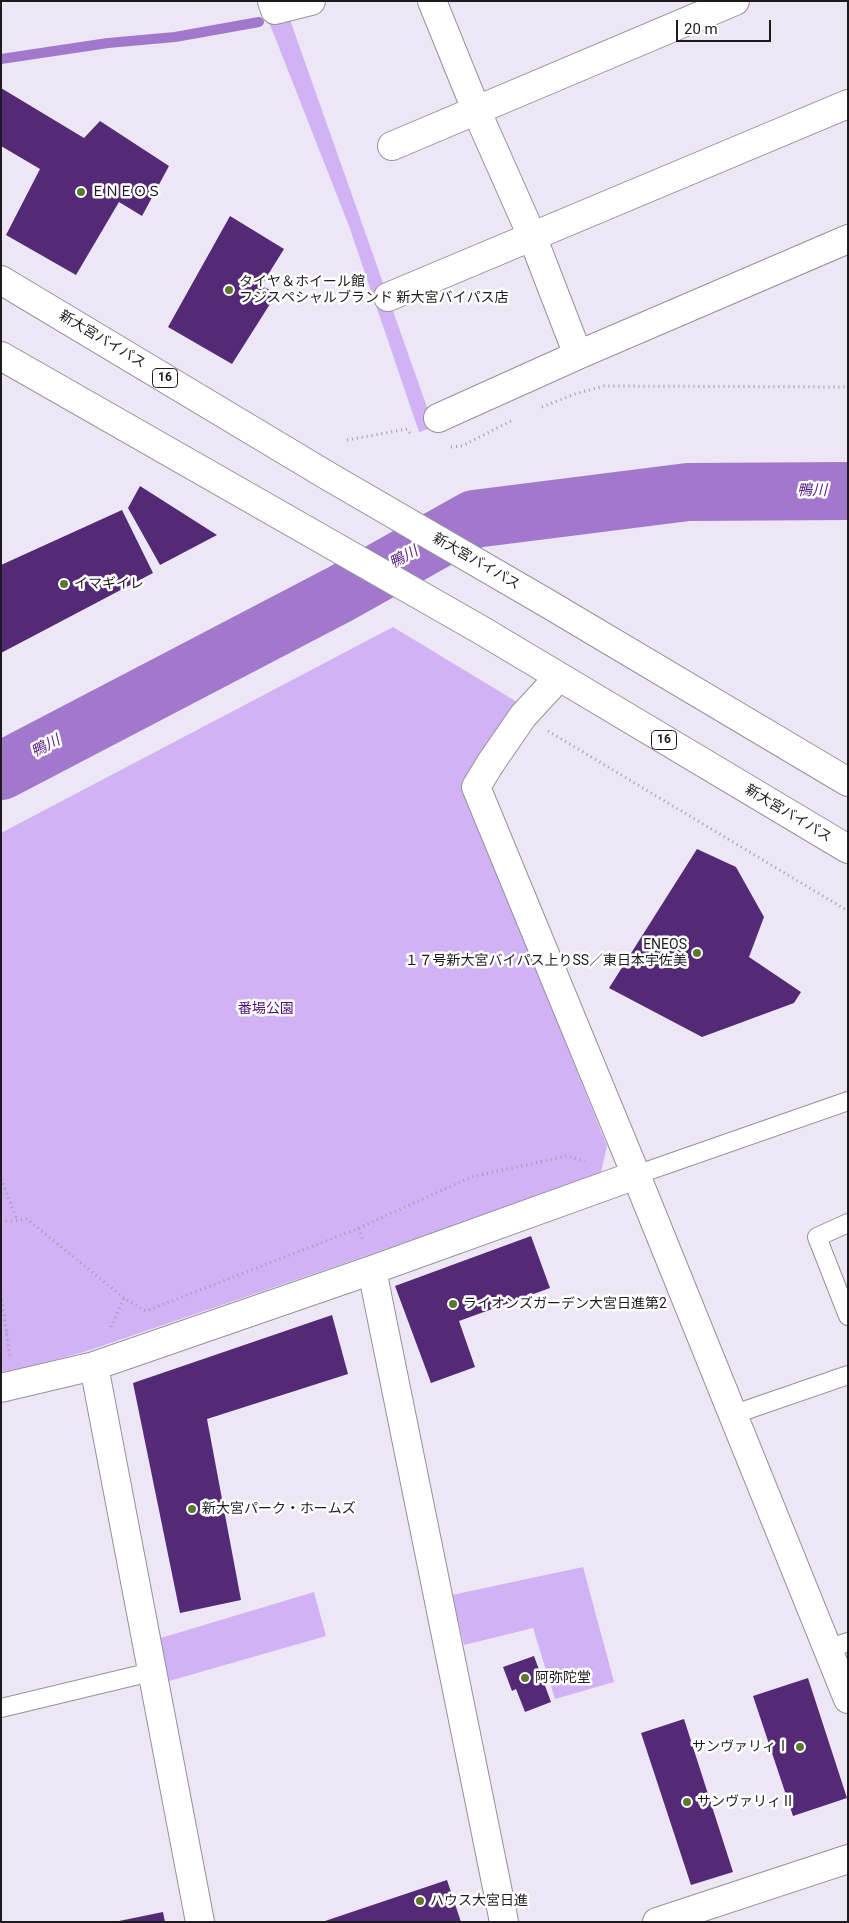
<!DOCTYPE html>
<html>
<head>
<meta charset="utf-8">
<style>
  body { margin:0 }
  #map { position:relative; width:849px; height:1923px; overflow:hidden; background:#ede7f5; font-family:Roboto,sans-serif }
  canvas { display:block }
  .frame { position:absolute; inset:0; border:2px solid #1d1b1f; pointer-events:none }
  .scale { position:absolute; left:676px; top:20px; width:95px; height:22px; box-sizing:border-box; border:2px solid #1d1b1f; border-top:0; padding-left:6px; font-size:15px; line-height:18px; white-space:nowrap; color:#1d1b1f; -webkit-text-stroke:4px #fff; paint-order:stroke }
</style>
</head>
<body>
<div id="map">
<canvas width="849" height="1923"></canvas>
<div class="frame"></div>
<div class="scale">20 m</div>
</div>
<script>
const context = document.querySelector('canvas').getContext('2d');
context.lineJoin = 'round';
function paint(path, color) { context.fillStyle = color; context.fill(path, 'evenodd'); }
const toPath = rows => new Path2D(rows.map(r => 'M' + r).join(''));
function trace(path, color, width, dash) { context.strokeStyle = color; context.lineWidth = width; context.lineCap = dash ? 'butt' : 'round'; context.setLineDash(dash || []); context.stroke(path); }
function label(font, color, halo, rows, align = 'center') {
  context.font = font + ' Roboto,"Noto Sans JP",sans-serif'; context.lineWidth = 5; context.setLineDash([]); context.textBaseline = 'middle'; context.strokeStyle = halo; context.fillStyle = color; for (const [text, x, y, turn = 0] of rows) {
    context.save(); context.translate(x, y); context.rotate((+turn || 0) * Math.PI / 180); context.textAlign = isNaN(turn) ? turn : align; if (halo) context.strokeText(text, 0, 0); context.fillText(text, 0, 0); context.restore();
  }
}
paint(toPath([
  [289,17,434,427,419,432,349,226,269,22],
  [393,627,517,702,464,791,607,1146,600,1176,84,1352,1,1374,1,833],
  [583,1567,614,1682,555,1699,533,1628,464,1645,452,1595],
  [314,1592,326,1636,162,1683,154,1640]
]), '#d1b2f4');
trace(toPath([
  [1,59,108,43,175,37,259,22]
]), '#a278cc', 10);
trace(toPath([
  [1,771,340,594,474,519,688,492,848,491]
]), '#a278cc', 58);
paint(toPath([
  [1,88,84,138,100,121,169,166,142,216,119,202,76,275,6,235,40,169,1,146],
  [230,216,284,249,261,286,277,293,232,364,168,327],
  [140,486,217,535,160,565,128,508],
  [122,510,153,573,1,653,1,565],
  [697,849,736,867,764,917,749,957,801,992,794,1003,702,1037,609,988],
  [531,1236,550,1288,459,1321,475,1367,431,1383,395,1286],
  [332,1315,348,1374,207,1419,241,1600,180,1613,133,1383],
  [534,1656,551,1702,525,1712,516,1689,512,1691,503,1667],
  [808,1678,847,1798,793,1816,753,1696],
  [684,1719,733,1872,691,1885,641,1733],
  [447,1880,461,1922,325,1922,325,1921],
  [163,1912,165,1922,119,1922,119,1921]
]), '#542a77');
const lane = toPath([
  [636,1175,848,1101],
  [848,1223,817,1237,848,1316],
  [732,1415,848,1375],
  [827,1649,848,1642],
  [1,1708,151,1672]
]);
const street = toPath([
  [272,1,275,10,311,1],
  [432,1,477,112,532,236,578,355,848,239],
  [392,146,735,1],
  [388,297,848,104],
  [438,418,578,355],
  [558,678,523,716,490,764,476,787,636,1175,848,1699],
  [372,1270,504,1922],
  [94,1366,200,1922],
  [1,1388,94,1366,372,1270,636,1175],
  [657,1922,848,1859]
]);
const highway = toPath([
  [1,280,328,476,545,602,848,782],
  [1,356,481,630,848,849]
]);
trace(lane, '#96909c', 20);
trace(street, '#96909c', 30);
trace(highway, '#96909c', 30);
trace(toPath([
  [542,407,575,394,604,386,848,387],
  [347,440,407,429,410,433],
  [451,447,462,446,511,421],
  [548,731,848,911],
  [1,1179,17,1220],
  [1,1222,27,1219,124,1298,146,1311,359,1228,471,1177,567,1156,585,1161],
  [359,1228,363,1241],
  [1,1295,10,1356],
  [111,1327,124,1298],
  [1,1334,7,1333]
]), '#a09ca6', 3, [1, 4]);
trace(lane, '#fff', 18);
trace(street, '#fff', 28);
trace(highway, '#fff', 28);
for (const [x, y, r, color] of [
  [81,192,5,"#5d782c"],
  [229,290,5,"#5d782c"],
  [64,584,5,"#5d782c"],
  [697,953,5,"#5d782c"],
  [453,1304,5,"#5d782c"],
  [192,1509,5,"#5d782c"],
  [525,1678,5,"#5d782c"],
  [800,1747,5,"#5d782c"],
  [687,1802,5,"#5d782c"],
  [420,1901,5,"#5d782c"]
]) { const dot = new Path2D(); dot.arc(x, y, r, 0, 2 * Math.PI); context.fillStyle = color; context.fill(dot); trace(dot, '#fff', 2); }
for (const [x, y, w] of [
  [165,378,25],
  [664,740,25]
]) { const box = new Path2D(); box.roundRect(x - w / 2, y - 9.5, w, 19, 4); context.fillStyle = '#fff'; context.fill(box); trace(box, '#1d1b1f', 1); }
label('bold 12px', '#1d1b1f', null, [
  ["16",165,378],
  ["16",664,740]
]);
label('14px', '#1d1b1f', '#fff', [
  ["ＥＮＥＯＳ",91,192],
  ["タイヤ＆ホイール館",239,282],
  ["フジスペシャルブランド 新大宮バイパス店",239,298],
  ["イマギイレ",74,584],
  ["ENEOS",687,945,"right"],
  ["１７号新大宮バイパス上りSS／東日本宇佐美",687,961,"right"],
  ["ライオンズガーデン大宮日進第2",463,1304],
  ["新大宮パーク・ホームズ",202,1509],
  ["阿弥陀堂",535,1678],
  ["サンヴァリィⅠ",790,1747,"right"],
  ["サンヴァリィⅡ",697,1802],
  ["ハウス大宮日進",430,1901]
], 'left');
label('14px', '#1d1b1f', '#fff', [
  ["新大宮バイパス",102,340,31],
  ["新大宮バイパス",476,562,30],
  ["新大宮バイパス",788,814,31]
]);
label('14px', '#4d1077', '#fff', [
  ["番場公園",266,1009]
]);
label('italic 15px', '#5b2387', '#fff', [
  ["鴨川",812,491],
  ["鴨川",404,558,-29],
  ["鴨川",46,747,-28]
]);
</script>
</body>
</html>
